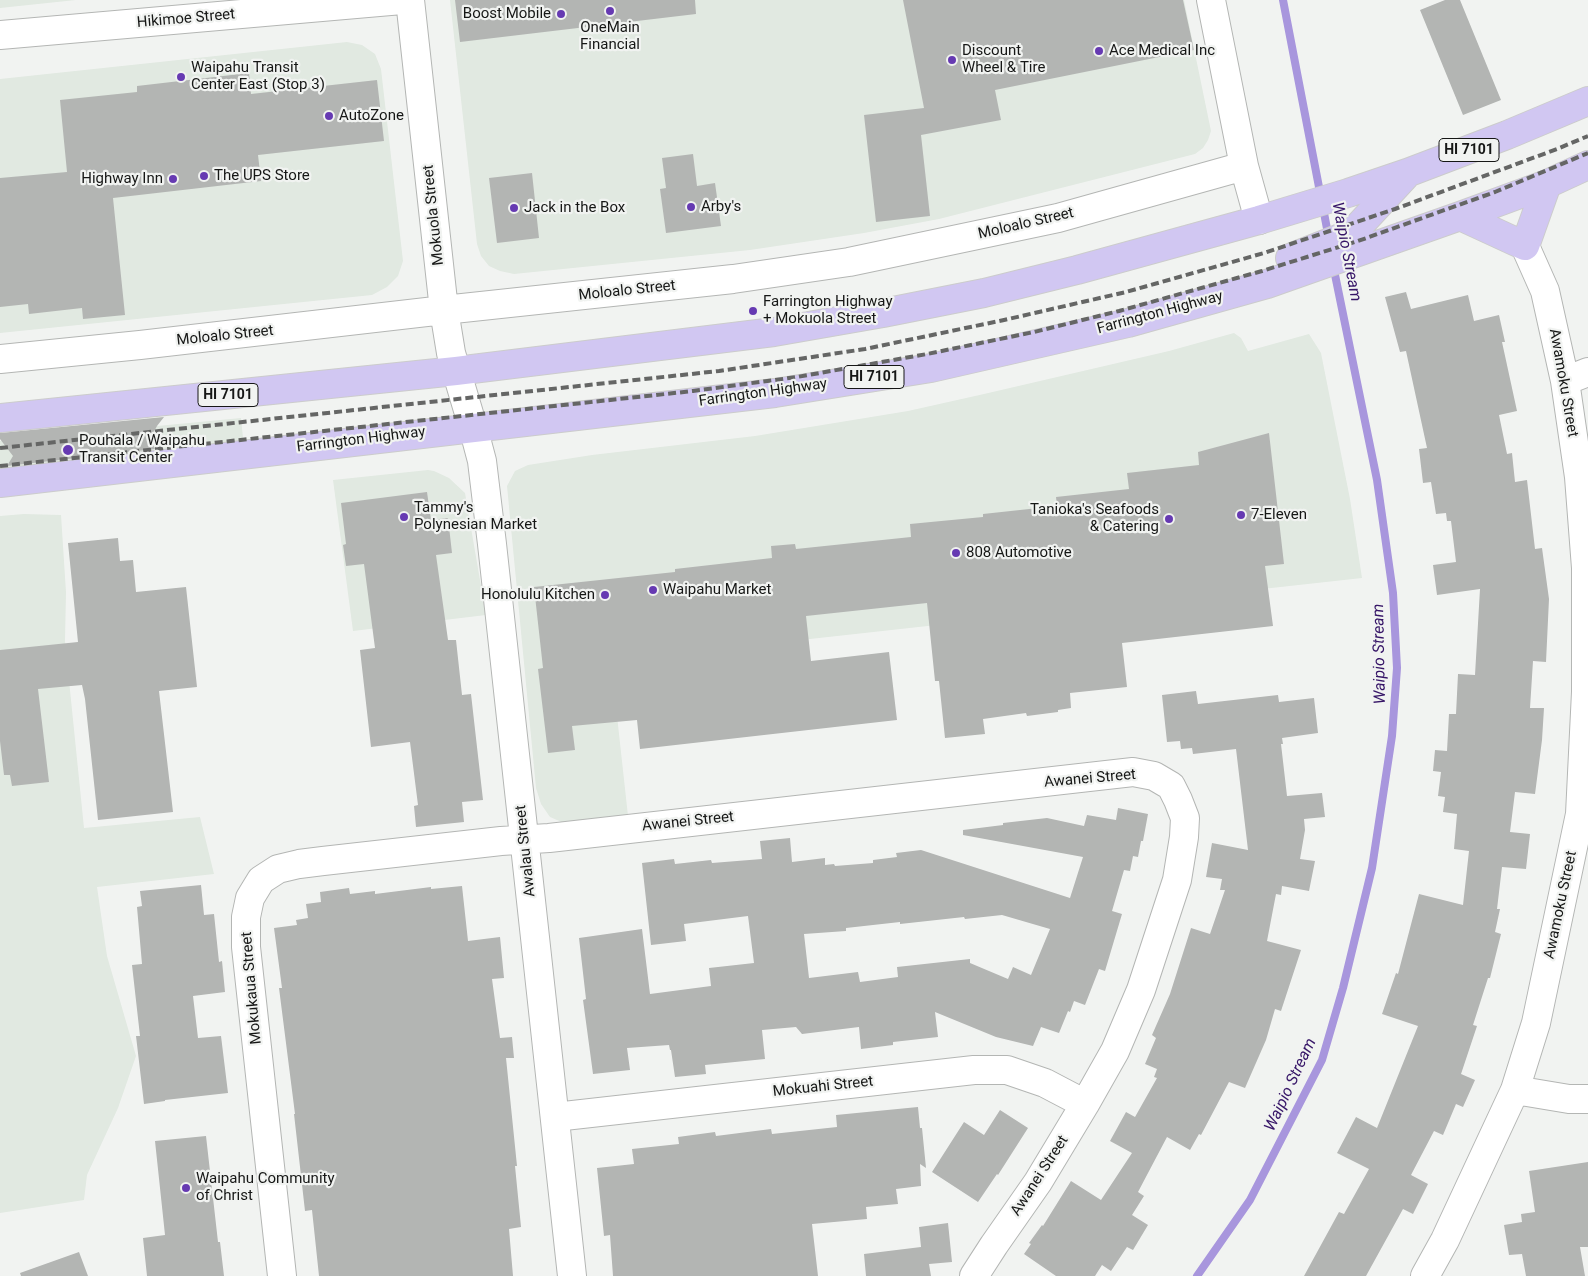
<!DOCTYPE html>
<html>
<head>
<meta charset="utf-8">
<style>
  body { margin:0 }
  canvas { display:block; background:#f1f3f1 }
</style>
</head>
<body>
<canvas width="1588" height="1276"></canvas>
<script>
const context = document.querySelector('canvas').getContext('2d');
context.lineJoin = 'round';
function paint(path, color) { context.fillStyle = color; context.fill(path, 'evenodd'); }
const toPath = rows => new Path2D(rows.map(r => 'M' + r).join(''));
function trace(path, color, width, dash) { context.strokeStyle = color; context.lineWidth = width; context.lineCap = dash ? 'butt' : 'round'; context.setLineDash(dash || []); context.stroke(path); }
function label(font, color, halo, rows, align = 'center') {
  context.font = font + ' Roboto,sans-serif'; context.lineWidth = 4.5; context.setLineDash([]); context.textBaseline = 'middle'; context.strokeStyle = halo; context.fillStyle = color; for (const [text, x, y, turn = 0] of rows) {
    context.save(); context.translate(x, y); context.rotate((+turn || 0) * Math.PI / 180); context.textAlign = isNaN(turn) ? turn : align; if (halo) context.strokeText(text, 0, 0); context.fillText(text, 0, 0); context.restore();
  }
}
paint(toPath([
  [0,0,76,0,0,8],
  [450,0,1184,0,1211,131,1208,140,1203,148,1195,154,939,219,864,233,750,250,514,274,500,271,489,266,481,256,477,244],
  [347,42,362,45,375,54,381,69,403,261,398,276,387,287,372,295,0,333,0,79],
  [1234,333,1241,338,1248,351,1309,334,1321,353,1350,499,1362,578,611,661,628,816,564,823,550,817,541,804,536,788,507,486,515,471,528,465,592,455,755,436,908,411,984,394,1169,351],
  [241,418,244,448,0,471,0,441],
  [428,470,434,471,449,478,465,493,486,615,353,631,333,480],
  [24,514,61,515,66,592,65,641,84,828,200,817,214,874,97,887,107,956,136,1056,118,1108,87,1175,84,1200,0,1213,0,516]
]), '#e1e9e1');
trace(toPath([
  [1283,0,1329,239],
  [1197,1276,1250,1200,1322,1060,1343,988,1372,868,1392,736,1397,668,1393,593,1377,480,1333,265]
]), '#a896dd', 8);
paint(toPath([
  [455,0,695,0,696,14,460,42],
  [903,0,1183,0,1194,50,995,90,1001,120,921,135,930,216,876,222,864,115,924,108],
  [1445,0,1460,0,1501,100,1463,115,1420,10],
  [249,73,251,94,377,80,384,141,258,155,261,181,113,198,125,315,83,319,82,308,29,314,28,304,0,307,0,178,67,172,60,100,137,92,137,86],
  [693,154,697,186,715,183,721,226,666,233,660,189,666,188,662,158],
  [532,173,539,238,497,243,489,178],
  [1406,292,1411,309,1468,295,1474,321,1499,315,1505,342,1502,342,1517,411,1499,415,1507,454,1512,453,1515,482,1527,480,1535,549,1542,548,1549,599,1546,662,1533,661,1530,708,1544,708,1542,740,1535,794,1515,792,1510,832,1530,834,1526,869,1502,867,1497,909,1500,909,1495,932,1501,934,1490,978,1488,978,1473,1025,1477,1026,1461,1074,1475,1080,1463,1107,1456,1104,1443,1135,1434,1131,1411,1175,1428,1184,1413,1214,1403,1209,1366,1276,1304,1276,1339,1212,1344,1214,1369,1169,1337,1153,1356,1117,1377,1128,1418,1026,1382,1014,1396,973,1398,974,1419,894,1463,905,1469,851,1454,849,1457,814,1443,812,1445,797,1438,796,1441,772,1433,771,1435,750,1447,751,1449,714,1456,714,1458,674,1475,675,1480,589,1437,595,1433,565,1456,562,1451,521,1447,521,1446,513,1436,514,1431,482,1423,483,1419,449,1427,448,1406,351,1400,352,1385,297],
  [164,417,157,426,150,439,155,449,7,466,13,456,0,439,0,433],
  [1269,433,1284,564,1265,566,1273,626,1122,643,1127,687,1070,693,1071,708,1058,710,1058,712,1027,716,1026,713,983,719,985,734,945,738,939,681,935,681,927,603,806,616,811,661,889,652,897,720,640,749,637,720,572,726,575,750,548,753,538,669,543,668,534,587,675,572,675,569,772,558,771,546,795,544,796,549,911,537,910,524,983,517,983,514,1057,506,1056,497,1129,489,1127,473,1199,465,1198,452],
  [427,492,431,520,448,518,452,553,436,555,448,640,456,640,462,695,471,694,483,800,462,802,464,822,416,827,414,806,418,805,410,742,371,747,360,650,375,648,364,564,346,566,343,545,346,544,341,503],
  [118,538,120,561,133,560,136,592,186,587,197,687,159,691,173,812,98,820,85,699,82,685,38,689,49,782,12,786,10,775,4,775,0,741,0,650,78,642,68,543],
  [1196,691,1198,704,1278,695,1279,702,1314,698,1318,733,1282,738,1283,744,1281,744,1287,796,1322,793,1325,817,1304,819,1305,830,1300,859,1315,861,1309,891,1282,886,1281,895,1276,894,1267,941,1301,950,1281,1011,1275,1009,1266,1040,1245,1088,1229,1082,1201,1135,1199,1134,1190,1150,1167,1137,1138,1192,1144,1196,1132,1215,1148,1225,1133,1250,1127,1247,1111,1271,1102,1265,1095,1276,1056,1276,1024,1254,1031,1244,1029,1243,1042,1225,1043,1226,1071,1181,1101,1200,1132,1153,1110,1141,1126,1112,1135,1117,1157,1078,1154,1077,1157,1069,1145,1064,1156,1038,1152,1035,1170,994,1191,928,1210,934,1225,890,1220,890,1222,879,1206,877,1212,843,1248,850,1236,749,1193,754,1192,748,1181,749,1180,741,1167,742,1162,695],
  [1118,808,1148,814,1143,841,1141,841,1138,857,1133,856,1130,871,1124,870,1112,911,1122,914,1105,971,1099,969,1085,1005,1074,1001,1070,1012,1068,1011,1059,1033,1041,1027,1033,1046,996,1037,935,1012,938,1037,893,1042,893,1045,861,1049,859,1027,802,1034,796,1027,762,1030,765,1059,705,1065,706,1074,675,1077,671,1050,670,1050,669,1045,627,1048,630,1070,593,1074,583,1000,586,999,579,938,642,929,650,994,711,986,709,968,754,963,748,916,684,924,686,941,651,945,642,863,674,859,675,864,711,860,712,863,762,859,760,841,790,838,792,862,825,858,825,865,834,864,835,866,873,863,873,860,897,857,896,853,921,850,1070,898,1083,857,963,835,963,830,1003,825,1003,823,1047,818,1084,826,1087,815,1116,820],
  [1002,915,1050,929,1031,975,1013,967,1008,979,970,963,970,959,897,967,898,977,860,982,858,972,809,978,804,934,846,931,846,928,900,922,900,924,964,917,965,919],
  [201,885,204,915,214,914,219,962,222,961,225,992,193,996,198,1038,221,1036,228,1093,165,1100,165,1101,144,1104,136,1036,140,1036,132,965,142,964,137,907,142,906,140,891],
  [462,886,468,941,500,937,504,978,492,979,500,1038,512,1037,514,1058,506,1058,517,1166,515,1166,521,1227,509,1229,513,1276,319,1276,312,1210,305,1211,294,1114,295,1114,279,988,282,988,274,928,297,925,296,920,308,918,306,904,321,902,320,892,349,888,350,894,375,891,375,894,431,887,431,889],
  [918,1107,920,1128,922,1128,926,1168,920,1164,921,1186,896,1189,898,1204,866,1207,867,1219,812,1224,818,1276,613,1276,610,1235,604,1236,597,1168,634,1164,632,1149,679,1144,678,1137,715,1132,716,1136,771,1129,772,1134,837,1127,836,1115],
  [1000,1110,1028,1128,998,1175,997,1174,978,1202,932,1172,964,1122,984,1135],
  [206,1136,218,1242,220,1242,224,1276,147,1276,143,1238,165,1235,155,1141],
  [1588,1162,1588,1247,1580,1247,1585,1276,1526,1276,1522,1254,1509,1255,1504,1225,1522,1222,1521,1214,1535,1212,1529,1171],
  [948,1223,952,1262,929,1264,931,1276,866,1276,864,1254,921,1247,919,1227],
  [79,1252,88,1276,21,1276,20,1273]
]), '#b3b5b3');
const minor = toPath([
  [410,0,444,310,451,353,473,427,482,461,492,544,572,1276],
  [1211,0,1244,166,1259,220],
  [0,35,402,0],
  [0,359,140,345,444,310,733,279,849,262,1058,218,1244,166],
  [1565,381,1588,372],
  [1515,1090,1569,1099,1588,1099],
  [555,1117,974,1070,1007,1070,1045,1083,1085,1104],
  [282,1276,246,947,246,917,250,898,261,880,278,869,299,864,323,861,501,841,549,838,1133,772,1154,776,1171,786,1178,800,1185,818,1184,837,1177,880,1141,990,1115,1051,1085,1104,1038,1182,994,1245,974,1276],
  [1425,1276,1445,1240,1515,1090,1536,1023,1580,814,1586,692,1586,568,1579,477,1565,381,1545,291,1525,246]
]);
const major = toPath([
  [1460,216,1525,246,1547,184],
  [1290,258,1343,237,1356,229,1405,176],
  [0,418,456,371,774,332,883,313,984,293,1077,270,1259,220,1348,193,1407,173,1507,135,1588,101],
  [0,483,775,393,931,368,1128,323,1267,284,1460,216,1547,184,1588,165]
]);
trace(minor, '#b4b6b4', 30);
trace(major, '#ccc', 30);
trace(minor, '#fff', 28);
trace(major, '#d1c7f2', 28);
trace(toPath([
  [0,448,719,371,865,349,1004,320,1126,292,1264,253,1395,209,1557,149,1588,136],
  [0,466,693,391,797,377,927,354,1034,332,1119,311,1262,271,1358,241,1495,192,1588,153]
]), '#656665', 4, [8, 4]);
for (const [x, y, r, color] of [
  [610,11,5,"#663ab2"],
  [561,14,5,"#663ab2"],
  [1099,51,5,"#663ab2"],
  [952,60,5,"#663ab2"],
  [181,77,5,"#663ab2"],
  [329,116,5,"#663ab2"],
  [204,176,5,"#663ab2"],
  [173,179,5,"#663ab2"],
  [691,207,5,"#663ab2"],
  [514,208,5,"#663ab2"],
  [753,311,5,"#663ab2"],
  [68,450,6,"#663ab2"],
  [1241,515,5,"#663ab2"],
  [404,517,5,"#663ab2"],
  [1169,519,5,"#663ab2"],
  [956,553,5,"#663ab2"],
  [653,590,5,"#663ab2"],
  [605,595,5,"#663ab2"],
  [186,1188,5,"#663ab2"]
]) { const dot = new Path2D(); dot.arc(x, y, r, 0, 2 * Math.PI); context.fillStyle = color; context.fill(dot); trace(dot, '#f1f3f1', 2); }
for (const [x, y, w] of [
  [1469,150,60],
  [874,377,60],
  [228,395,60]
]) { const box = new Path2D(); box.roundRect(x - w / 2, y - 11.5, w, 23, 4); context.fillStyle = '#f1f3f1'; context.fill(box); trace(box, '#161716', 1); }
label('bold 14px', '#161716', null, [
  ["HI 7101",1469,150],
  ["HI 7101",874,377],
  ["HI 7101",228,395]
]);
label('15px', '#161716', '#f1f3f1', [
  ["Boost Mobile",551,14,"right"],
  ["OneMain",610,28,"center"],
  ["Financial",610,45,"center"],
  ["Discount",962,51],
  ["Wheel & Tire",962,68],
  ["Ace Medical Inc",1109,51],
  ["Waipahu Transit",191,68],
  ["Center East (Stop 3)",191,85],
  ["AutoZone",339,116],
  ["The UPS Store",214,176],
  ["Highway Inn",163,179,"right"],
  ["Arby's",701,207],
  ["Jack in the Box",524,208],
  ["Farrington Highway",763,302],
  ["+ Mokuola Street",763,319],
  ["Pouhala / Waipahu",79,441],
  ["Transit Center",79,458],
  ["Tammy's",414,508],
  ["Polynesian Market",414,525],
  ["Tanioka's Seafoods",1159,510,"right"],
  ["& Catering",1159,527,"right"],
  ["7-Eleven",1251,515],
  ["808 Automotive",966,553],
  ["Waipahu Market",663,590],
  ["Honolulu Kitchen",595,595,"right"],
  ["Waipahu Community",196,1179],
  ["of Christ",196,1196]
], 'left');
label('15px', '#161716', '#f1f3f1', [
  ["Hikimoe Street",186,19,-5],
  ["Mokuola Street",434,215,-96],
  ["Moloalo Street",1026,224,-13],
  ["Moloalo Street",627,291,-6],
  ["Farrington Highway",1160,313,-15],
  ["Moloalo Street",225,336,-6],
  ["Awamoku Street",1563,383,80],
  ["Farrington Highway",763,393,-8],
  ["Farrington Highway",361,440,-7],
  ["Awanei Street",1090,779,-5],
  ["Awanei Street",688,822,-6],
  ["Awalau Street",526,851,-96],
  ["Awamoku Street",1561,905,-78],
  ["Mokukaua Street",252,988,-95],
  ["Mokuahi Street",823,1087,-6],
  ["Awanei Street",1040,1176,-57]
]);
label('italic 16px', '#361567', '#f1f3f1', [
  ["Waipio Stream",1346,252,79],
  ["Waipio Stream",1380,654,-91],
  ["Waipio Stream",1291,1085,-65]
]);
</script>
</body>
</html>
